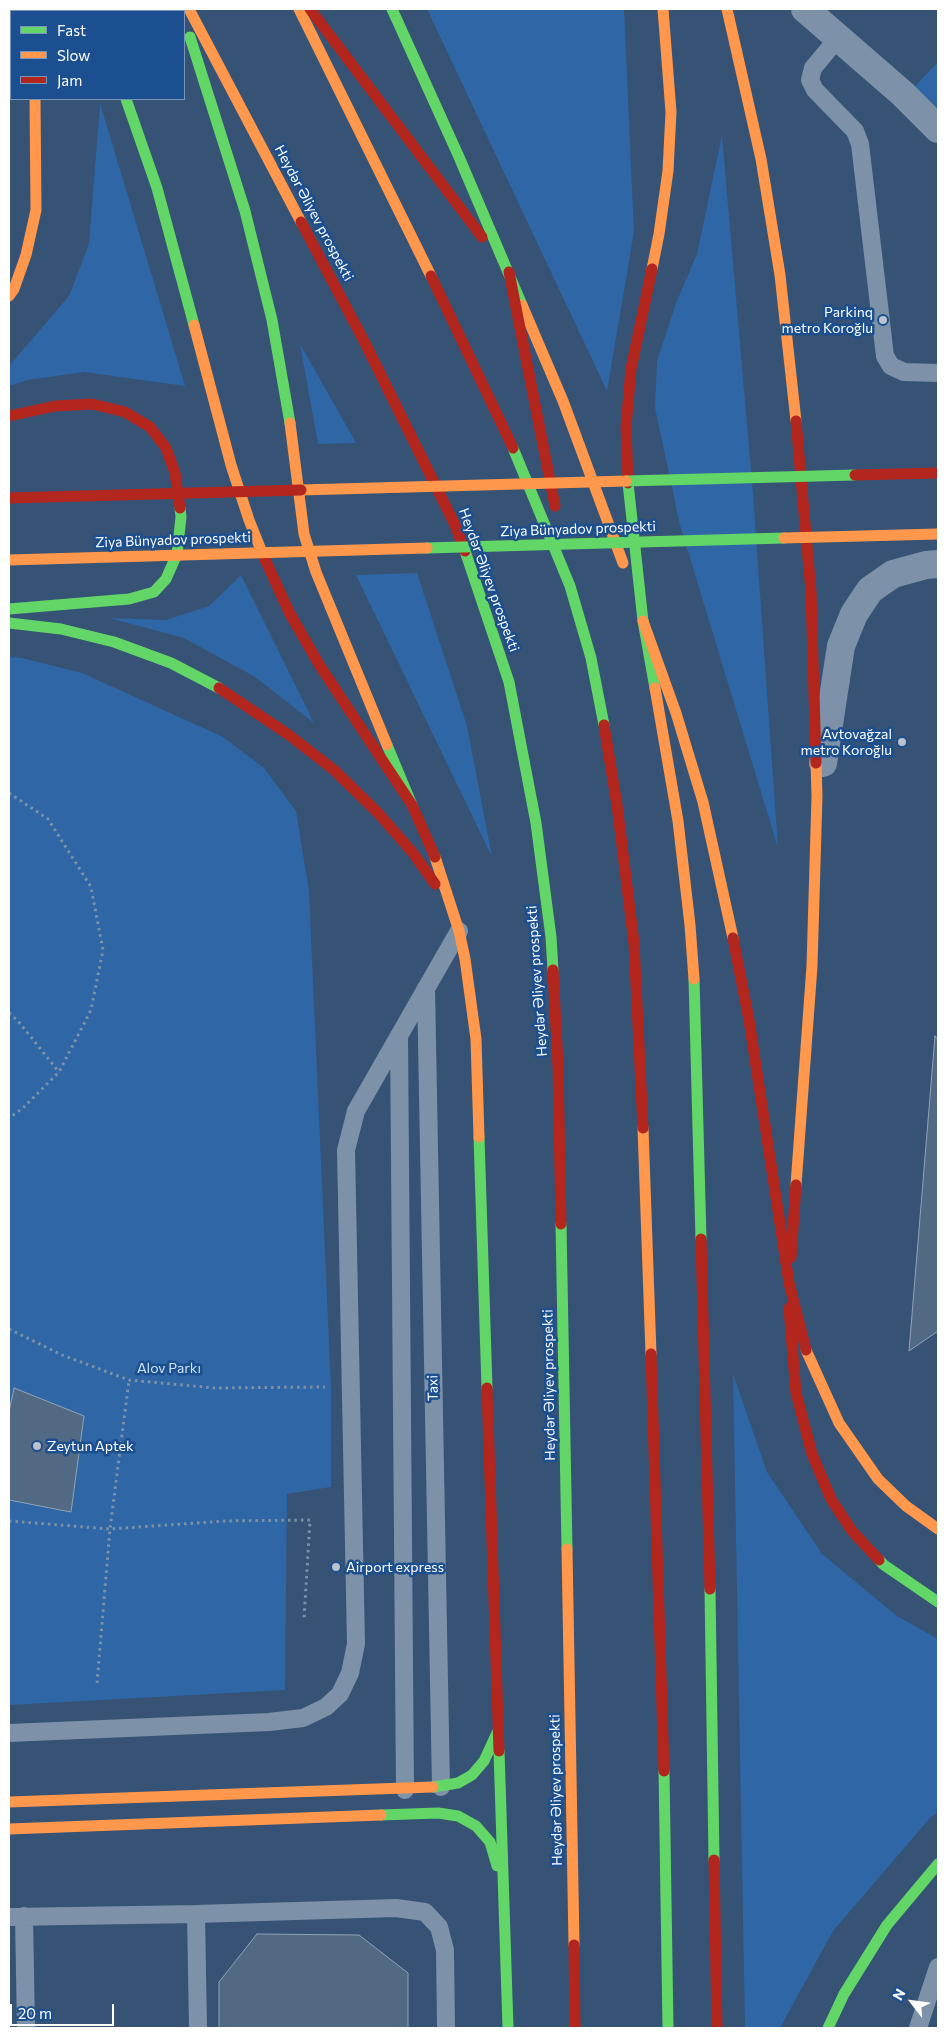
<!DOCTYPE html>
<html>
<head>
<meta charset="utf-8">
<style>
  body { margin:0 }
  #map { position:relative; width:947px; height:2037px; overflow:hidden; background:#365274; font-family:Commissioner,sans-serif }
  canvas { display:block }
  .frame { position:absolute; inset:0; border:10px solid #fff; pointer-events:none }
  .legend { position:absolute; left:10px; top:10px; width:175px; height:90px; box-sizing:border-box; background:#1b4f8f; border:1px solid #7695bc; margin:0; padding:6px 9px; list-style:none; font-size:15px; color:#fff }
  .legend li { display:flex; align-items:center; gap:10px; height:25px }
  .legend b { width:25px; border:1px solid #7695bc }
  .north { position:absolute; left:887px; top:1977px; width:50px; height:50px; -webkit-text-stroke:4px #1b4f8f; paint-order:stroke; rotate:300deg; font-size:14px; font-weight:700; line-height:20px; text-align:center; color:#fff }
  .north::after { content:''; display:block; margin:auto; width:18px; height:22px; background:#fff; clip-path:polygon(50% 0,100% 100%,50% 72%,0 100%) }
  .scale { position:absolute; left:10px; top:2004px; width:104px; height:22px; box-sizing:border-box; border:2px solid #fff; border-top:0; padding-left:6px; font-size:15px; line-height:18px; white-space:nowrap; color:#fff; -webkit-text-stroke:4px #1b4f8f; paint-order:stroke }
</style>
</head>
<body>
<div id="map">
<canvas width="947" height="2037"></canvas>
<div class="frame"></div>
<ul class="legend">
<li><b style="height:6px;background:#63d668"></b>Fast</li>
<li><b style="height:6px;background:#ff974d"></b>Slow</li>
<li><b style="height:6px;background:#b3261e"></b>Jam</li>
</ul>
<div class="north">N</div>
<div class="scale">20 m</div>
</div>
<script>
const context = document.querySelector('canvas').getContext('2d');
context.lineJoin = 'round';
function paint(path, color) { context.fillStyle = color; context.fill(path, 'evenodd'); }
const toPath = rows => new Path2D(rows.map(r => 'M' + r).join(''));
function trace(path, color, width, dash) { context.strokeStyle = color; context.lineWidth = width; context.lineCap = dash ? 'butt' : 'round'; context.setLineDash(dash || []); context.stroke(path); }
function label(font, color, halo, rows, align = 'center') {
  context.font = font + ' Commissioner,sans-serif'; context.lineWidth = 5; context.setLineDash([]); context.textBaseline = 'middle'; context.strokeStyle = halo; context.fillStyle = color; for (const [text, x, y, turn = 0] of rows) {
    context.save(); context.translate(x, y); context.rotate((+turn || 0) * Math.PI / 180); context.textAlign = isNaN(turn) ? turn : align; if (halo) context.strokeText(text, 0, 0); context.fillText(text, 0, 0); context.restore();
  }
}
paint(toPath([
  [427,9,624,9,634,232,607,391],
  [938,62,938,109,915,86],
  [100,103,185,386,84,372,28,380,9,386,9,366,69,296,89,244],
  [722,135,753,494,778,848,680,525,655,408,657,361,676,303,697,254],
  [300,344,356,443,318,444],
  [417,573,467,726,492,857,356,575],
  [241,575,314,723,255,677,184,638,109,618,166,620,209,606],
  [9,657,22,658,82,673,223,737,264,768,296,811,309,891,331,1387,331,1487,287,1494,285,1690,9,1705],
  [733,1374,767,1472,822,1554,897,1616,938,1639,938,1812,931,1817,833,1931,780,2028,745,2028]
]), '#2f66a5');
const building = toPath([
  [935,1036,938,1040,938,1331,909,1351,935,1036],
  [14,1388,84,1416,71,1512,9,1500,9,1412,14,1388],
  [257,1934,359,1935,408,1973,408,2028,219,2028,219,1982,257,1934]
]);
paint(building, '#526984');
trace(building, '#92a2b6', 1);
trace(toPath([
  [9,793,48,819,91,887,103,950,91,1010,59,1072,23,1108,9,1118],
  [9,1013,18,1021,59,1072],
  [9,1329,62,1355,129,1380,215,1388,325,1387],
  [9,1521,110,1529,225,1521,310,1520,304,1619],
  [97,1683,110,1529,129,1380]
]), '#7d92a8', 3, [2.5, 4]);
trace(toPath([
  [838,38,813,68,810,80,815,90,855,131,860,144,885,356,891,366,904,372,938,373],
  [426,988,441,1787],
  [399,1036,405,1790],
  [9,1733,269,1722,303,1718,326,1707,340,1694,350,1673,356,1644,346,1150,356,1111,459,931],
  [196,1914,198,2028],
  [24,1916,26,2028],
  [9,1917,196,1914,396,1908,425,1912,439,1927,445,1950,446,2028],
  [918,2028,938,1967]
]), '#7d92a8', 18);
trace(toPath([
  [805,9,903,94,938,129],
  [823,763,841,646,854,614,870,590,893,574,926,565,938,564]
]), '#7d92a8', 28);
trace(toPath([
  [392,9,459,157,522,305],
  [190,37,245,211,272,320,290,423],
  [126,99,157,188,194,325],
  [513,448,570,586,591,658,604,725],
  [628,483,643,621,655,688],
  [465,551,509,682,536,823,551,937,553,970],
  [9,609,129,599,154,592,166,579,177,554,181,517,180,508],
  [9,623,61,629,114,642,171,663,219,688],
  [387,745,412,805],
  [694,979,701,1239],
  [479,1137,487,1388],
  [561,1224,567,1549],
  [879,1560,884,1565,938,1602],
  [710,1589,714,1860],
  [499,1751,508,2028],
  [664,1771,668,2028],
  [433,1787,458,1783,472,1775,484,1761,497,1733],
  [381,1815,438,1813,458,1816,476,1826,490,1842,497,1866],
  [828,2028,844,1994,887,1925,938,1864]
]), '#63d668', 11);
trace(toPath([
  [87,9,88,11],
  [189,9,301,222],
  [299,9,431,276],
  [727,9,761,159,780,275,796,421],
  [652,269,659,234,668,171,671,112,663,9],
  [9,296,14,289,26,255,36,210,35,99],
  [522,305,563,401,623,563],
  [194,325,231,465,249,520,263,555],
  [290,423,304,534,316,572,387,745],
  [643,621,676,713,703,802,733,938],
  [655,688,678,821,690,925,694,979],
  [435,857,459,931,465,959,476,1039,479,1137],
  [643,1128,651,1354],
  [796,1185,812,966,817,796,816,763],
  [806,1350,839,1423,878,1479,906,1506,938,1529],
  [567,1549,574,1945],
  [9,1802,433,1787],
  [9,1829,381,1815]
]), '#ff974d', 11);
trace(toPath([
  [20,9,21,11],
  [310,9,482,237],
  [301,222,365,343,455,525,465,551],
  [509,272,555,506],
  [431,276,513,448],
  [9,416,55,406,92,404,125,412,150,427,166,448,175,473,180,508],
  [796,421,811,592,816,763],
  [628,483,626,426,631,369,652,269],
  [263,555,290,614,320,666,412,805,435,857],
  [219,688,289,735,334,770,378,813,413,853,435,884],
  [604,725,617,805,634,943,643,1128],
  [733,938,749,1020,789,1283,806,1350],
  [553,970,558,1066,561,1224],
  [701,1239,710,1589],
  [791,1257,796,1185],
  [789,1308,796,1393,812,1454,831,1499,852,1531,879,1560],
  [651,1354,664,1771],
  [487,1388,499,1751],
  [714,1860,717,2028],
  [574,1945,575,2028]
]), '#b3261e', 11);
trace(toPath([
  [626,481,855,475],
  [427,548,784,538]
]), '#63d668', 11);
trace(toPath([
  [301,490,626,481],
  [784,538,938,534],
  [9,560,427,548]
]), '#ff974d', 11);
trace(toPath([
  [855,475,938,473],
  [9,498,301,490]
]), '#b3261e', 11);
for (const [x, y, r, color] of [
  [883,320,5,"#b9c2ce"],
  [902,742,5,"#b9c2ce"],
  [37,1446,5,"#b9c2ce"],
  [336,1567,5,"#b9c2ce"]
]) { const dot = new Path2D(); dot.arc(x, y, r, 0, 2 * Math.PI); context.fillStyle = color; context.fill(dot); trace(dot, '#1b4f8f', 2); }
label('14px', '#fff', '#1b4f8f', [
  ["Heydər Əliyev prospekti",314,213,62],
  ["Ziya Bünyadov prospekti",578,529,-2],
  ["Ziya Bünyadov prospekti",173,540,-2],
  ["Heydər Əliyev prospekti",489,580,70],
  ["Heydər Əliyev prospekti",537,981,-94],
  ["Heydər Əliyev prospekti",549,1385,-91],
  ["Taxi",433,1388,-91],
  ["Heydər Əliyev prospekti",556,1790,-91]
]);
label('14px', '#fff', '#1b4f8f', [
  ["Parkinq",873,312],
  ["metro Koroğlu",873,328],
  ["Avtovağzal",892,734],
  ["metro Koroğlu",892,750],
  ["Zeytun Aptek",47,1446,"left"],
  ["Airport express",346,1567,"left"]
], 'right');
label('14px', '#cfe3fa', '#1b4f8f', [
  ["Alov Parkı",169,1368]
]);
</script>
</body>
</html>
